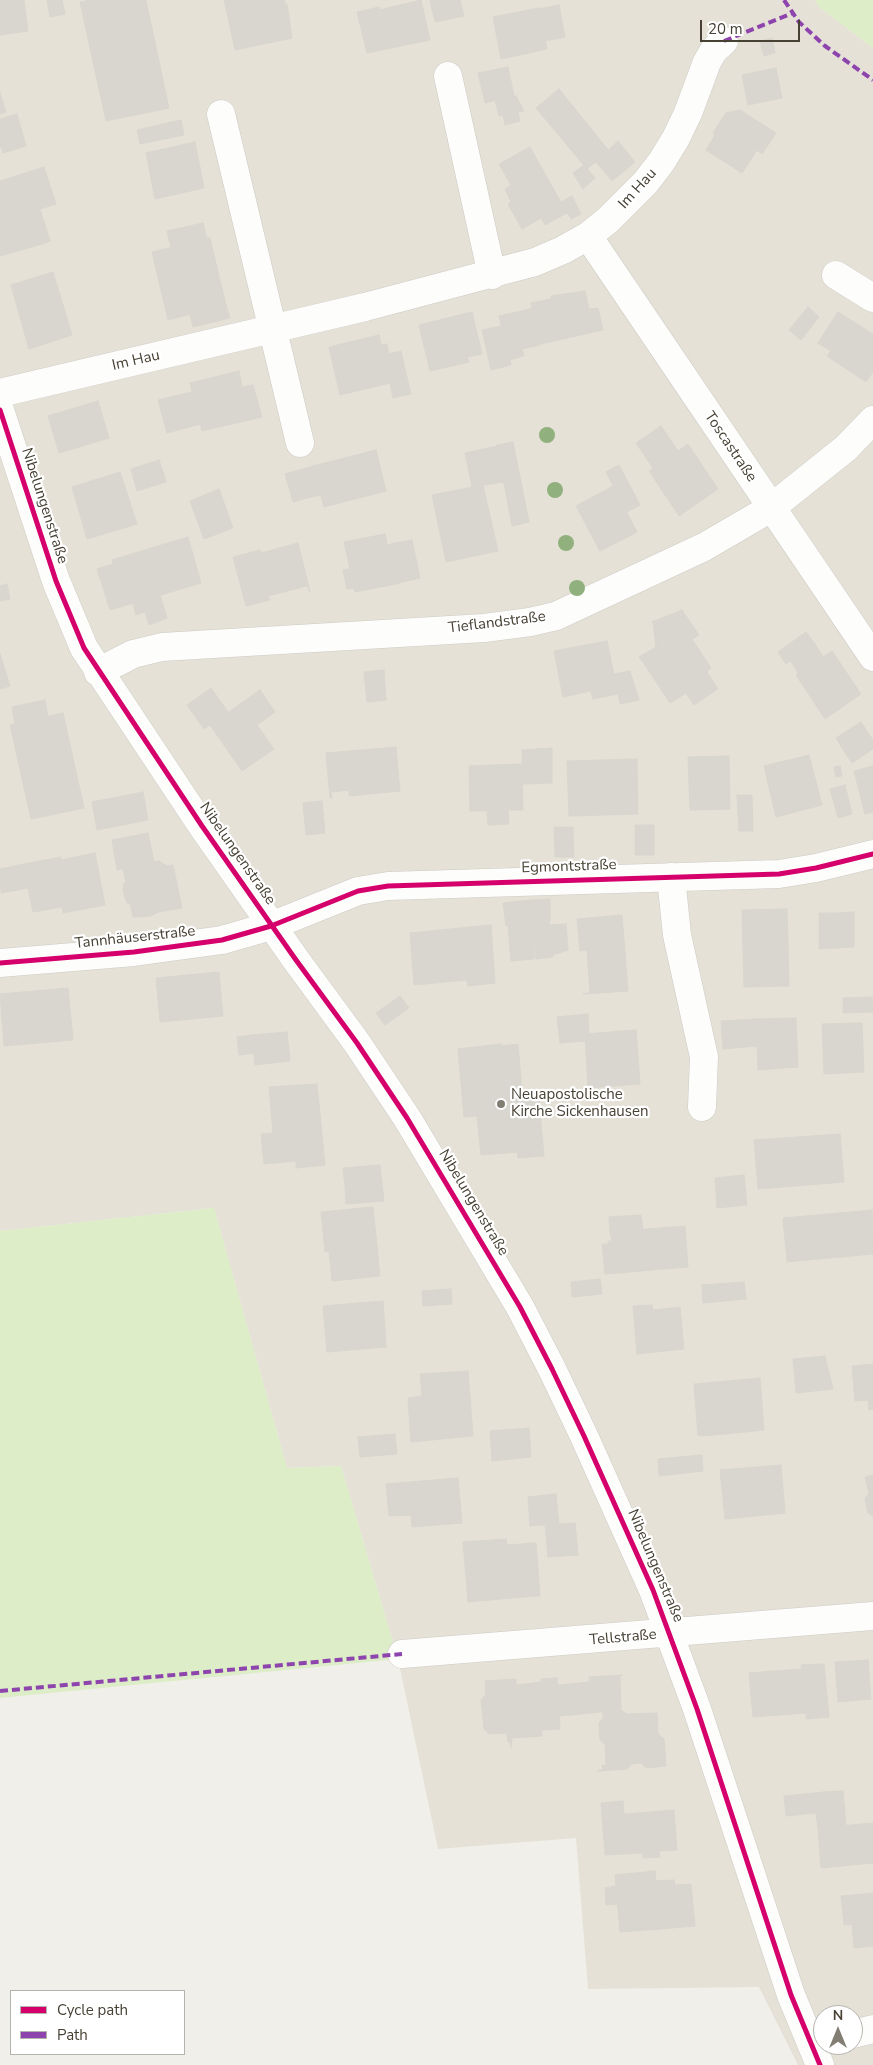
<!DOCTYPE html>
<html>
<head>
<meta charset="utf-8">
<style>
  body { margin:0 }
  #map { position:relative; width:873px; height:2065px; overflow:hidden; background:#f0efea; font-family:"Nunito Sans",sans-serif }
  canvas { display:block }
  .legend { position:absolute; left:10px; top:1990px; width:175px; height:65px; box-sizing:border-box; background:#fff; border:1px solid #b5b3ae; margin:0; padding:6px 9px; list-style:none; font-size:15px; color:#474134 }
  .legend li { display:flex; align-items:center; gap:10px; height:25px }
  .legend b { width:25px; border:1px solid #b5b3ae }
  .north { position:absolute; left:813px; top:2005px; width:50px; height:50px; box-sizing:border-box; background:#fff; border:1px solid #b5b3ae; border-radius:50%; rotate:0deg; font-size:14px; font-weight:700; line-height:20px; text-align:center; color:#474134 }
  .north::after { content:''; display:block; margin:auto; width:18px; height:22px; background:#827e74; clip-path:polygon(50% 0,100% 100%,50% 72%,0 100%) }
  .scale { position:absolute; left:700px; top:20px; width:100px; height:22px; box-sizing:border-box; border:2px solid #474134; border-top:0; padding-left:6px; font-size:15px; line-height:18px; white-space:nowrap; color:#474134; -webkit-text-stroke:4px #fff; paint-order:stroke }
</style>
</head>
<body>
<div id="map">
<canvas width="873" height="2065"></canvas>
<ul class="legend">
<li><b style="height:6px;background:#d6006c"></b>Cycle path</li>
<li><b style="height:6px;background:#8e44ad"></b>Path</li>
</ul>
<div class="north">N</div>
<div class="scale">20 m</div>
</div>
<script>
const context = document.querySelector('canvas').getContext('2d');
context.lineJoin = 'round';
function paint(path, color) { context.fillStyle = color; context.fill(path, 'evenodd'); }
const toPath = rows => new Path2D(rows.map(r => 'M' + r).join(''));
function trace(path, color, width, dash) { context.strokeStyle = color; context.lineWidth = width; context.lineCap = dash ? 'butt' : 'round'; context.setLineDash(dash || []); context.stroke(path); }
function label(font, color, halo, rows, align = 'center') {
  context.font = font + ' "Nunito Sans",sans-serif'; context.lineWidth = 4.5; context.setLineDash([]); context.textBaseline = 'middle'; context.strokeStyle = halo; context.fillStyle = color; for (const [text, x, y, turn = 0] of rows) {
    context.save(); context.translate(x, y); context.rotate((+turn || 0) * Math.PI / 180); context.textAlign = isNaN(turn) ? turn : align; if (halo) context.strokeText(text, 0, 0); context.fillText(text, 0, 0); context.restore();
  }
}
paint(toPath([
  [0,0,815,0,818,6,873,48,873,2065,798,2065,759,1987,588,1989,576,1838,438,1849,398,1659,341,1466,287,1468,214,1208,0,1231],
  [823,2015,853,2015,853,2045,823,2045]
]), '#e5e1d6');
paint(toPath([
  [815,0,873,0,873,48,818,6],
  [214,1208,287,1468,341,1466,398,1659,0,1698,0,1231]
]), '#dcedc7');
const building = toPath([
  [0,0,24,0,28,31,0,35,0,0],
  [47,0,62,0,65,14,50,17,47,0],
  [90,0,146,0,169,108,106,121,80,2,90,0],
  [224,0,284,0,285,4,287,4,292,38,235,50,224,0],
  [421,0,430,40,367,53,357,12,379,7,379,10,421,0],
  [430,0,460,0,464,16,435,22,430,0],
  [559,5,565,37,545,41,539,9,559,5],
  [539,8,547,49,501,59,493,17,539,8],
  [772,38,775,53,764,56,760,41,772,38],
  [508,67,514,96,485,103,478,73,508,67],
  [776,68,782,98,748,105,742,75,776,68],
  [559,89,609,151,587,169,536,108,559,89],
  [0,93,6,112,0,114,0,93],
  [516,96,524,111,518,112,520,121,505,125,503,115,499,116,495,100,516,96],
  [740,110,776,133,762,154,757,150,742,173,706,150,715,135,713,133,726,113,740,110],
  [17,114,26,146,3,153,2,147,0,148,0,119,17,114],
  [181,120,184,135,140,144,137,130,181,120],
  [618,141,635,162,612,181,596,162,618,141],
  [195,142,204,188,155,199,146,153,195,142],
  [530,147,567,213,545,225,541,218,522,229,508,204,511,202,505,189,511,185,499,164,530,147],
  [584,165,595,178,583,189,573,173,584,165],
  [44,167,56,204,0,222,0,181,44,167],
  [572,196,581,214,571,219,561,202,572,196],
  [40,210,45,225,33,229,39,245,0,256,0,222,40,210],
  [203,223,207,239,171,247,167,231,203,223],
  [45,225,50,241,39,245,33,229,45,225],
  [210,238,218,272,160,286,152,252,210,238],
  [53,272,72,335,29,349,11,285,53,272],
  [218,272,226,305,168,320,160,286,218,272],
  [585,291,589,309,598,308,603,330,541,344,531,303,551,299,551,296,585,291],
  [226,305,230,318,193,327,190,314,226,305],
  [808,307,819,317,801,340,789,330,808,307],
  [533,308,541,344,536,346,533,336,520,340,513,313,533,308],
  [472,312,482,354,467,357,469,362,430,371,419,325,472,312],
  [838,312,873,334,873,372,866,382,827,356,831,351,818,343,838,312],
  [513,313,524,356,509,360,499,316,513,313],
  [501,326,511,365,491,370,482,330,501,326],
  [379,335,390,383,340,395,329,347,379,335],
  [533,336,536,346,522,349,520,340,533,336],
  [387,344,389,354,401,351,407,378,390,383,381,345,387,344],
  [239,371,242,387,253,385,262,417,202,431,190,383,239,371],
  [407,378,411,394,393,398,390,383,407,378],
  [192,392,200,424,167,433,158,400,192,392],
  [98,401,109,438,59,453,48,416,98,401],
  [661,426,678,451,653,468,636,443,661,426],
  [513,442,529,522,512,526,497,445,513,442],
  [688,444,718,489,679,516,649,471,688,444],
  [497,446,504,482,472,487,465,453,497,446],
  [376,450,386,491,324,507,313,466,376,450],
  [159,460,164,475,135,484,131,469,159,460],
  [619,465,640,505,627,512,606,472,619,465],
  [313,466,321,495,307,498,300,470,313,466],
  [300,470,307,498,293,502,285,474,300,470],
  [120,472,137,524,87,539,72,487,120,472],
  [164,475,166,482,137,491,135,484,164,475],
  [483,485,498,551,446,562,432,495,483,485],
  [613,486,637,532,600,551,576,506,613,486],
  [219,489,233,528,204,539,190,501,219,489],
  [385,534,396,584,355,592,354,588,347,589,343,570,350,569,344,542,385,534],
  [188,537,201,583,161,595,148,549,188,537],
  [412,540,420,578,403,582,395,543,412,540],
  [298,543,310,592,307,586,268,596,270,600,246,606,233,557,260,550,261,553,298,543],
  [395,543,403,582,396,584,388,545,395,543],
  [148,549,161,595,110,610,97,569,113,564,112,560,148,549],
  [7,584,10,599,0,601,0,586,7,584],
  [160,595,167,618,149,625,145,612,136,615,133,603,160,595],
  [682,610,699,635,692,639,688,633,664,648,654,622,652,622,682,610],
  [653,622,654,622,667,651,659,656,657,653,643,662,639,657,656,647,653,622],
  [806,632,815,644,786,664,778,652,806,632],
  [688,633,711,668,707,672,718,689,694,705,686,693,670,703,643,662,657,653,659,656,667,651,664,648,688,633],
  [607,641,618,694,593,699,591,691,563,697,554,651,607,641],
  [815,644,823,657,798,673,790,660,815,644],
  [832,651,861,694,825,719,796,675,832,651],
  [0,654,10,686,0,689,0,654],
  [384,670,386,700,367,702,364,672,384,670],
  [630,671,639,700,620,704,614,674,630,671],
  [211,688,228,712,204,729,187,705,211,688],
  [260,690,275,712,257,725,274,749,242,771,210,725,260,690],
  [45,700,48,717,15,724,12,707,45,700],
  [63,713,84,808,31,819,10,725,63,713],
  [861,722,869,734,844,751,836,738,861,722],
  [869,734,873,740,873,749,852,763,844,751,869,734],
  [396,747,400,791,349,796,349,790,331,792,332,798,330,798,326,753,396,747],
  [552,748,552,783,523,784,522,750,552,748],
  [809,755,822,805,776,817,764,766,809,755],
  [729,756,730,809,690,810,688,757,729,756],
  [637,759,638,814,603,815,602,760,637,759],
  [602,760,603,815,569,816,567,761,602,760],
  [522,764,523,810,508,810,509,824,488,825,487,811,470,811,469,766,522,764],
  [840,766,842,776,836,777,834,767,840,766],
  [873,766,873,812,865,814,854,771,873,766],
  [845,785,852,814,838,818,830,789,845,785],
  [143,792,148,820,97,830,92,802,143,792],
  [737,795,752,795,753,831,739,831,737,795],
  [322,801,325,833,306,835,303,803,322,801],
  [635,825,654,825,654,855,635,855,635,825],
  [554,827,573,827,574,857,555,857,554,827],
  [148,833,154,862,117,870,112,840,148,833],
  [95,853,105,905,63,913,62,907,33,912,28,888,23,889,19,865,61,857,61,860,95,853],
  [159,861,167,866,173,865,182,908,158,912,151,916,133,917,130,903,127,903,123,891,124,883,126,882,123,868,159,861],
  [19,865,23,889,1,893,0,869,19,865],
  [550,899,550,921,532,923,530,900,550,899],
  [530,900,532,923,506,926,503,903,530,900],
  [787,909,788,942,781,942,782,985,789,986,744,987,742,910,787,909],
  [854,912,854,947,837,948,836,913,854,912],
  [819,913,836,913,837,948,819,949,819,913],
  [622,915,628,991,583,994,590,993,587,950,580,951,577,919,622,915],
  [549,921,553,957,536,959,532,923,549,921],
  [532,923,534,959,511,961,508,925,532,923],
  [566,924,568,950,553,955,550,925,566,924],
  [491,925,495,983,468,986,467,980,414,985,410,933,491,925],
  [781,942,788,942,789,985,782,985,781,942],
  [219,972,223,1016,160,1022,156,978,219,972],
  [68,988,73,1040,4,1046,0,994,68,988],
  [400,996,409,1008,385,1025,376,1013,400,996],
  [872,997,873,1012,843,1013,843,998,872,997],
  [588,1014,589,1033,585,1034,585,1041,560,1043,557,1017,588,1014],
  [796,1018,798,1067,758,1070,756,1019,796,1018],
  [756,1019,757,1046,723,1049,721,1021,756,1019],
  [862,1023,864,1072,824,1074,822,1024,862,1023],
  [636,1030,640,1084,588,1088,585,1034,636,1030],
  [287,1032,290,1061,255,1065,252,1035,287,1032],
  [252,1035,254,1053,239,1055,237,1037,252,1035],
  [501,1044,501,1046,518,1044,522,1092,538,1090,544,1156,518,1158,517,1152,481,1155,477,1116,464,1117,458,1049,501,1044],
  [317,1084,325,1165,296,1168,296,1161,264,1164,261,1134,273,1133,269,1087,317,1084],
  [840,1134,844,1182,758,1189,754,1140,840,1134],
  [380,1165,382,1184,345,1187,343,1168,380,1165],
  [744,1175,747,1205,717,1208,715,1178,744,1175],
  [382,1184,384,1201,346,1204,345,1187,382,1184],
  [373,1207,380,1276,332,1281,329,1251,325,1252,321,1212,373,1207],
  [872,1210,873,1254,787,1262,787,1260,797,1259,793,1218,783,1218,872,1210],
  [641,1215,643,1229,610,1232,609,1217,641,1215],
  [793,1218,797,1259,787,1260,783,1219,793,1218],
  [685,1226,688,1267,605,1274,602,1244,609,1244,608,1241,612,1241,610,1232,685,1226],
  [600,1279,602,1294,572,1297,571,1282,600,1279],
  [744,1282,746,1299,703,1303,702,1285,744,1282],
  [451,1289,452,1304,423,1306,422,1291,451,1289],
  [383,1301,386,1347,327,1352,323,1306,383,1301],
  [652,1305,653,1310,680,1307,684,1349,637,1354,633,1306,652,1305],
  [825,1356,833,1389,796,1393,793,1359,825,1356],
  [873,1364,873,1409,869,1410,868,1400,855,1401,852,1366,873,1364],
  [468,1371,473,1436,411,1442,408,1398,422,1396,420,1374,468,1371],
  [760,1378,764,1430,726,1434,726,1429,699,1431,698,1436,694,1384,760,1378],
  [529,1428,531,1457,492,1461,490,1431,529,1428],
  [726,1429,726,1434,700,1436,699,1431,726,1429],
  [395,1434,397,1454,360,1457,358,1437,395,1434],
  [702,1455,703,1471,659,1476,658,1459,702,1455],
  [781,1465,785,1513,725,1519,720,1470,781,1465],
  [873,1475,873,1516,868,1513,865,1498,869,1493,865,1477,873,1475],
  [458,1478,462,1523,412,1527,411,1515,389,1516,386,1484,458,1478],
  [556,1494,559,1524,530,1526,528,1497,556,1494],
  [575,1523,578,1555,548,1557,545,1525,575,1523],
  [506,1539,507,1545,536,1543,540,1596,538,1596,538,1589,500,1593,500,1599,468,1602,463,1542,506,1539],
  [538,1589,538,1596,500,1599,500,1593,538,1589],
  [868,1660,871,1699,838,1702,835,1662,868,1660],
  [824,1664,829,1717,806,1719,806,1713,753,1717,749,1673,802,1669,801,1665,824,1664],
  [622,1675,620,1676,621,1710,592,1713,589,1677,622,1675],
  [557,1678,560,1729,542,1730,542,1736,512,1738,511,1748,510,1742,508,1742,507,1733,489,1734,484,1729,481,1700,486,1694,485,1681,516,1679,516,1685,541,1682,541,1679,557,1678],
  [590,1682,592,1713,560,1716,558,1685,590,1682],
  [621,1710,627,1714,657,1713,658,1734,664,1739,666,1766,646,1768,641,1763,632,1764,627,1769,598,1771,598,1770,603,1770,602,1765,606,1765,605,1744,600,1740,599,1723,603,1718,603,1711,621,1710],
  [843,1791,846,1825,818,1828,816,1813,826,1812,824,1792,843,1791],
  [824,1792,826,1812,786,1816,784,1796,824,1792],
  [623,1801,624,1814,602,1816,601,1803,623,1801],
  [674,1810,677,1850,659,1851,660,1857,643,1858,643,1853,605,1855,602,1816,674,1810],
  [873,1823,873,1863,821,1868,818,1828,873,1823],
  [655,1871,660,1929,620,1932,615,1875,655,1871],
  [674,1880,675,1885,691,1884,695,1926,660,1929,656,1881,674,1880],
  [616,1886,618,1904,606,1905,605,1888,616,1886],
  [873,1893,873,1946,854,1948,852,1924,844,1925,841,1896,873,1893]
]);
paint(building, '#d9d6d0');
trace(building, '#d9d6cf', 1);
const minor = toPath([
  [448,76,492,275],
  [221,114,300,443],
  [588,236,873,657],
  [836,275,873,298],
  [0,393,365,307,535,262,563,250,588,236,608,220,646,182,662,161,676,138,688,113,707,62,714,50,724,41],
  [0,410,56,581,84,648,202,826,296,960,357,1043,407,1118,520,1307,552,1369,584,1436,653,1590,697,1709,791,1995,820,2065],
  [98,672,133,654,162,647,484,628,530,622,556,616,704,547,771,508,846,448,873,420],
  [671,877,677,935,704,1057,702,1107],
  [0,963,134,952,222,940,271,926,358,891,388,886,779,874,816,868,873,854],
  [402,1654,873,1616],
  [853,2034,873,2029]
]);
trace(minor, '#cdcbc5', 29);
trace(minor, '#fdfdfc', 28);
trace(toPath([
  [784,0,799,22,825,46,873,80],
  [724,41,793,13],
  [0,1691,402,1654]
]), '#8e44ad', 4, [8, 4]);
trace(toPath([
  [0,410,56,581,84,648,202,826,296,960,357,1043,407,1118,520,1307,552,1369,584,1436,653,1590,697,1709,791,1995,820,2065],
  [0,963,134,952,222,940,271,926,358,891,388,886,779,874,816,868,873,854]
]), '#d6006c', 5);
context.fillStyle = '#90b17d';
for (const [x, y] of [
  [547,435],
  [555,490],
  [566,543],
  [577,588]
]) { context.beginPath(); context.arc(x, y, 8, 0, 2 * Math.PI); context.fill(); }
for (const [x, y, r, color] of [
  [501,1104,5,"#827e74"]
]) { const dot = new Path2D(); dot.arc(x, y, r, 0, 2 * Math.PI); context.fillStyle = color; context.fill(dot); trace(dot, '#fff', 2); }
label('15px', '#474134', '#fff', [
  ["Im Hau",638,189,-48],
  ["Im Hau",136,361,-13],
  ["Toscastraße",730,447,56],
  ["Nibelungenstraße",44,506,72],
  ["Tieflandstraße",497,623,-7],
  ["Nibelungenstraße",237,854,55],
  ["Egmontstraße",569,867,-2],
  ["Tannhäuserstraße",135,938,-6],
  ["Nibelungenstraße",473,1203,59],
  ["Nibelungenstraße",655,1566,67],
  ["Tellstraße",623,1638,-5]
]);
label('15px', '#474134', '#fff', [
  ["Neuapostolische",511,1095],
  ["Kirche Sickenhausen",511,1112]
], 'left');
</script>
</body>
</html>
